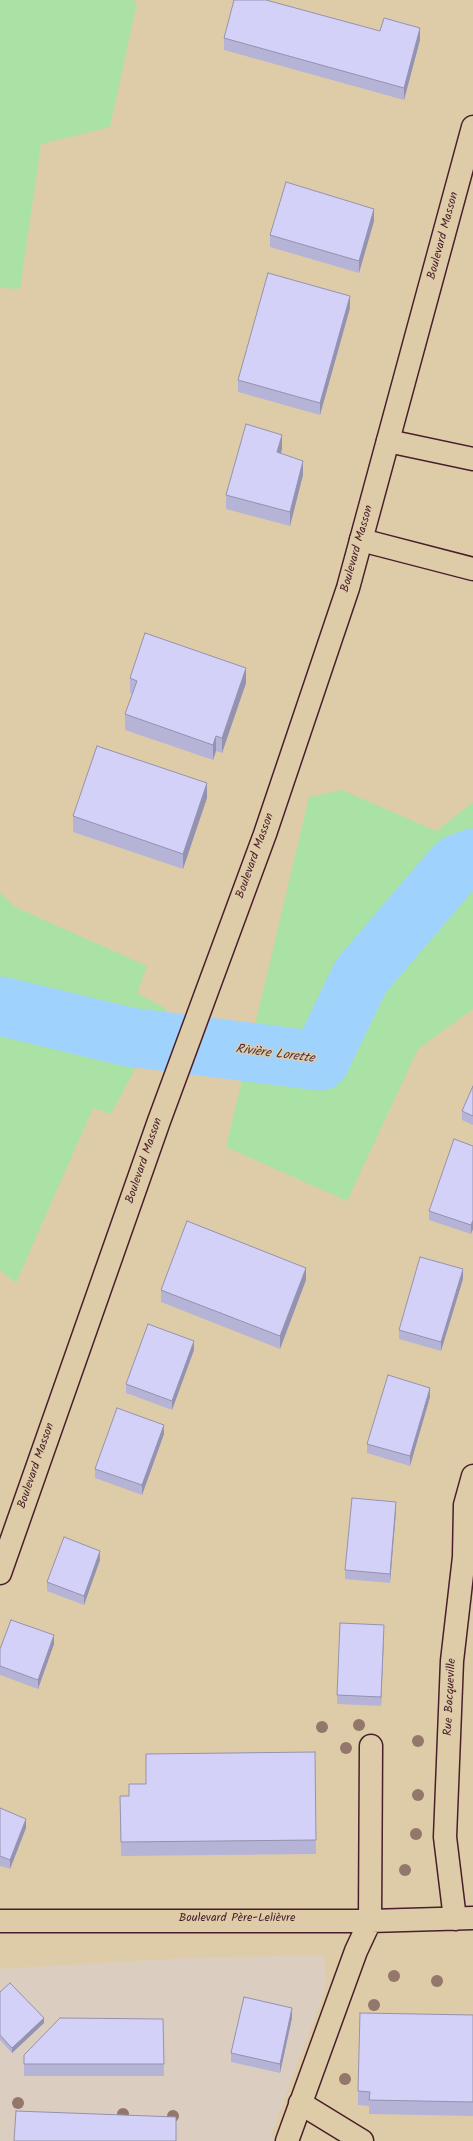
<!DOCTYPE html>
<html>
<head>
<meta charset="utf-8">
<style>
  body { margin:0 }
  canvas { display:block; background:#decca9 }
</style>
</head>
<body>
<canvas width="473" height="2141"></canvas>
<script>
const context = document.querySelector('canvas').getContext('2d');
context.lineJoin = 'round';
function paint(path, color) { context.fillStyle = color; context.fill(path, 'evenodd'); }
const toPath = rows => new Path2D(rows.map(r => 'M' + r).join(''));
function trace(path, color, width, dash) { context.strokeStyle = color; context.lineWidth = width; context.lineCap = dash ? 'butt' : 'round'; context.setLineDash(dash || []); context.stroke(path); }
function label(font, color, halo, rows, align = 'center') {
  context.font = font + ' Kalam,sans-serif'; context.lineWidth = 3; context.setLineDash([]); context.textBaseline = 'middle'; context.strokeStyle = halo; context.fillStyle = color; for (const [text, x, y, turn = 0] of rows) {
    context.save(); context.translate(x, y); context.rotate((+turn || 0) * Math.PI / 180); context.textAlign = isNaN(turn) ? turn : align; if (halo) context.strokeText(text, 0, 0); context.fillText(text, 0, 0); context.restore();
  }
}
paint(toPath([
  [324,1955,326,1987,271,2135,280,2141,0,2141,0,1969,189,1958]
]), '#dbcec1');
paint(toPath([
  [0,0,131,0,137,2,110,127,41,144,20,289,0,288],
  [342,790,436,831,473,802,473,1009,418,1049,347,1201,226,1147,309,797],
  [0,892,15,907,147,966,137,993,167,1009,111,1114,93,1108,16,1283,0,1270]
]), '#aae1a4');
trace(toPath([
  [0,1006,129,1037,320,1061,361,976,457,864,473,858]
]), '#9fd2fc', 59);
const minor = toPath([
  [388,441,473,459],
  [361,540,473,569],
  [455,1919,445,1837,452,1661,464,1557,465,1505,473,1476],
  [0,1921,370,1921,473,1918],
  [300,2103,362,2141],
  [287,2141,356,1951,370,1921,371,1746]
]);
const major = toPath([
  [0,1573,159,1121,265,834,348,588,473,127]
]);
trace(minor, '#4a1f2b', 25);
trace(major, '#4a1f2b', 25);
trace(minor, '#decca9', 22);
trace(major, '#decca9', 22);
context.fillStyle = '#92776a';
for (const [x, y] of [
  [359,1725],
  [322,1727],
  [418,1741],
  [346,1748],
  [418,1795],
  [416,1834],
  [405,1870],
  [394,1976],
  [437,1981],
  [374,2005],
  [345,2079],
  [18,2103],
  [123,2114],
  [173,2116]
]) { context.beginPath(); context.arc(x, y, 6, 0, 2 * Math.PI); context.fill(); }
paint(toPath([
  [380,31,420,40,404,100,224,50,224,38],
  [374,221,359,273,270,247,270,235],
  [350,308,320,415,238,392,238,380],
  [282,449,281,453,303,475,290,526,226,509,226,495],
  [130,678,246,683,222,753,216,751,213,760,125,730,125,714,132,694,130,693],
  [207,798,183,869,73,832,73,816],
  [473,1086,473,1125,462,1120,462,1111],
  [473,1146,473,1229,471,1234,429,1220,429,1211],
  [463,1279,441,1351,399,1339,399,1330],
  [306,1280,280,1349,161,1302,161,1290],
  [194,1350,172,1410,126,1393,126,1384],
  [430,1397,410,1466,367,1453,367,1444],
  [164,1434,142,1495,95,1478,95,1469],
  [396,1511,390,1583,345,1579,345,1570],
  [100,1560,84,1605,47,1591,47,1582],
  [384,1634,381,1706,337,1704,337,1695],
  [54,1644,38,1689,0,1675,0,1649],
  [315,1752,316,1854,121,1856,120,1796,129,1796,146,1784],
  [0,1808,26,1828,10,1869,0,1866],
  [0,1992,44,2023,12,2053,0,2040],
  [473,2015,473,2116,369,2114,369,2106,358,2105,358,2091],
  [292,2018,280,2073,231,2062,231,2053],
  [163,2019,164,2076,24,2076,24,2055]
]), '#b6b4d6');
paint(toPath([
  [420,28,420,40,404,100,404,88],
  [374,209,374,221,359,273,359,261],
  [350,296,350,308,320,415,320,403],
  [282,435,282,449,277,466,277,452],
  [303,461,303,475,290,526,290,512],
  [246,668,246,683,222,753,222,738],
  [216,736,216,751,213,760,213,745],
  [207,783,207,798,183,869,183,854],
  [473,1220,473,1229,471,1234,471,1225],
  [306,1268,306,1280,280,1349,280,1336],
  [463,1269,463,1279,441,1351,441,1342],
  [194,1341,194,1350,172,1410,172,1401],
  [430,1388,430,1397,410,1466,410,1456],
  [164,1425,164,1434,142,1495,142,1485],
  [396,1502,396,1511,390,1583,390,1574],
  [100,1551,100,1560,84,1605,84,1596],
  [384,1625,384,1634,381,1706,381,1697],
  [54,1635,54,1644,38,1689,38,1680],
  [26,1819,26,1828,10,1869,10,1860],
  [292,2008,292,2018,280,2073,280,2064],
  [44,2018,44,2023,12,2053,12,2048]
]), '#9492ae');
const building = toPath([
  [234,0,266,0,380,31,384,18,420,28,404,88,224,38,234,0],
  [286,182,374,209,359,261,270,235,286,182],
  [268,273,350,296,320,403,238,380,268,273],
  [246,424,282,435,277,452,303,461,290,512,226,495,246,424],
  [145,633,246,668,222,738,216,736,213,745,125,714,137,681,130,678,145,633],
  [97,746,207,783,183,854,73,816,97,746],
  [473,1086,473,1116,462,1111,473,1086],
  [454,1139,473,1146,473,1220,471,1225,429,1211,454,1139],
  [187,1221,306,1268,280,1336,161,1290,187,1221],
  [420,1257,463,1269,441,1342,399,1330,420,1257],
  [148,1324,194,1341,172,1401,126,1384,148,1324],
  [388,1375,430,1388,410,1456,367,1444,388,1375],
  [117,1408,164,1425,142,1485,95,1469,117,1408],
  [352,1498,396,1502,390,1574,345,1570,352,1498],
  [64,1537,100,1551,84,1596,47,1582,64,1537],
  [11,1620,54,1635,38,1680,0,1666,0,1649,11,1620],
  [340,1623,384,1625,381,1697,337,1695,340,1623],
  [315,1752,316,1840,121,1842,120,1796,129,1796,129,1784,146,1784,146,1754,315,1752],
  [0,1808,26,1819,10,1860,0,1856,0,1808],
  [10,1983,44,2018,12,2048,0,2035,0,1992,10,1983],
  [244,1997,292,2008,280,2064,231,2053,244,1997],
  [360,2013,473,2015,473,2102,369,2100,370,2092,358,2091,360,2013],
  [60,2018,163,2019,164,2064,24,2064,24,2055,60,2018],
  [16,2111,176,2117,176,2141,14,2141,16,2111]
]);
paint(building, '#d4d1f9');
trace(building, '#9492ae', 1);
label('12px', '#4a1f2b', '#decca9', [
  ["Boulevard Masson",444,236,-75],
  ["Boulevard Masson",358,549,-74],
  ["Boulevard Masson",256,856,-70],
  ["Boulevard Masson",145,1161,-71],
  ["Boulevard Masson",37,1466,-71],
  ["Rue Bacqueville",451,1697,-87],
  ["Boulevard Père-Lelièvre",237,1919]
]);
label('italic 13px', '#523140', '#decca9', [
  ["Rivière Lorette",275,1055,7]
]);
</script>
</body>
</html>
